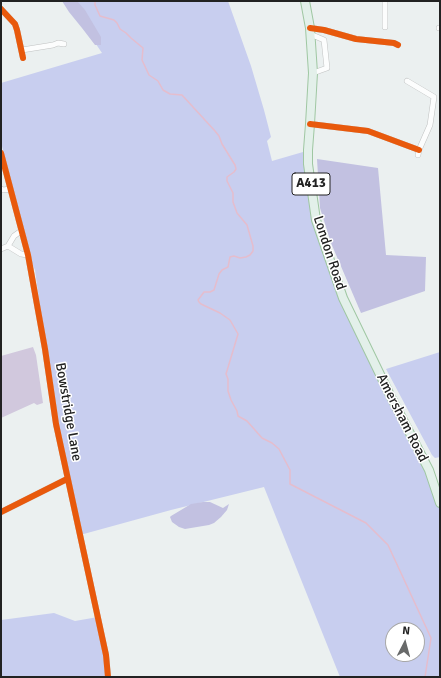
<!DOCTYPE html>
<html>
<head>
<meta charset="utf-8">
<style>
  body { margin:0 }
  #map { position:relative; width:441px; height:678px; overflow:hidden; background:#ebf0f0; font-family:Signika,sans-serif }
  canvas { display:block }
  .frame { position:absolute; inset:0; border:2px solid #222; pointer-events:none }
  .north { position:absolute; left:385px; top:622px; width:40px; height:40px; box-sizing:border-box; background:#fff; border:1px solid #a7a7a7; border-radius:50%; rotate:6deg; font-size:11px; font-weight:700; line-height:16px; text-align:center; color:#222 }
  .north::after { content:''; display:block; margin:auto; width:14px; height:18px; background:#686a6a; clip-path:polygon(50% 0,100% 100%,50% 72%,0 100%) }
</style>
</head>
<body>
<div id="map">
<canvas width="441" height="678"></canvas>
<div class="frame"></div>
<div class="north">N</div>
</div>
<script>
const context = document.querySelector('canvas').getContext('2d');
context.lineJoin = 'round';
function paint(path, color) { context.fillStyle = color; context.fill(path, 'evenodd'); }
const toPath = rows => new Path2D(rows.map(r => 'M' + r).join(''));
function trace(path, color, width, dash) { context.strokeStyle = color; context.lineWidth = width; context.lineCap = dash ? 'butt' : 'round'; context.setLineDash(dash || []); context.stroke(path); }
function label(font, color, halo, rows, align = 'center') {
  context.font = font + ' Signika,sans-serif'; context.lineWidth = 3; context.setLineDash([]); context.textBaseline = 'middle'; context.strokeStyle = halo; context.fillStyle = color; for (const [text, x, y, turn = 0] of rows) {
    context.save(); context.translate(x, y); context.rotate((+turn || 0) * Math.PI / 180); context.textAlign = isNaN(turn) ? turn : align; if (halo) context.strokeText(text, 0, 0); context.fillText(text, 0, 0); context.restore();
  }
}
paint(toPath([
  [67,1,228,1,251,66,264,110,271,137,267,141,272,161,303,152,316,220,347,306,440,500,440,677,340,677,264,487,171,510,80,535,56,424,35,270,28,255,1,142,1,83,102,53],
  [393,630,417,630,417,654,393,654],
  [440,352,440,457,435,458,432,455,386,369],
  [54,613,75,621,98,617,108,677,1,677,1,620]
]), '#c8ceef');
paint(toPath([
  [62,1,77,1,85,10,101,37,101,45,95,45,82,28,69,12],
  [317,159,378,168,386,255,426,257,425,291,361,313,331,243,320,208],
  [203,502,210,502,223,508,229,504,227,510,221,517,214,523,209,525,185,529,179,527,172,522,170,517,171,516,191,504]
]), '#c2c1e1');
paint(toPath([
  [33,347,36,355,43,403,37,405,34,403,1,418,1,356]
]), '#d1c8dd');
trace(toPath([
  [95,1,95,5,100,16,114,20,117,23,120,29,126,33,131,38,143,48,142,60,149,75,158,81,163,90,170,94,182,95,215,131,219,136,222,144,235,165,236,169,234,172,227,177,227,181,233,193,233,202,237,213,247,225,253,246,253,251,250,255,246,257,240,258,234,256,230,257,228,267,222,270,219,274,214,290,210,292,204,292,198,300,199,302,201,304,220,313,230,320,238,334,226,374,228,379,228,391,231,400,237,411,238,416,247,421,262,438,272,443,279,449,290,470,290,484,366,523,388,545,431,638,425,677]
]), '#e5bdcd', 1.5);
const minor = toPath([
  [1,9,15,24,17,30,23,58],
  [385,27,385,1],
  [310,28,324,30,356,39,394,43,398,45],
  [439,28,440,28],
  [310,34,324,40,327,68,313,73],
  [22,50,53,45,58,43,64,44],
  [407,81,434,97,430,125,419,150,418,155],
  [310,124,368,131,419,150],
  [1,153,28,255,45,349,56,424,106,655,108,677],
  [1,189,3,190,10,189],
  [8,246,21,254,28,255],
  [1,249,8,246,14,236,21,231],
  [1,512,67,479]
]);
const trunk = toPath([
  [305,1,310,28,313,73,310,124,308,150,308,164,316,220,343,298,389,393,429,470,440,503]
]);
trace(minor, '#c0c2c2', 6);
trace(trunk, '#9fc7a2', 10);
trace(minor, '#fcfdfd', 5);
trace(trunk, '#e3f0ea', 8);
trace(toPath([
  [1,9,15,24,17,30,23,58],
  [310,28,324,30,356,39,394,43,398,45],
  [310,124,368,131,419,150],
  [1,153,28,255,45,349,56,424,106,655,108,677],
  [1,512,67,479]
]), '#e8590c', 6);
for (const [x, y, w] of [
  [311,184,38]
]) { const box = new Path2D(); box.roundRect(x - w / 2, y - 11, w, 22, 3); context.fillStyle = '#fff'; context.fill(box); trace(box, '#222', 1); }
label('bold 13px', '#222', null, [
  ["A413",311,184]
]);
label('14px', '#222', '#fff', [
  ["London Road",329,253,72],
  ["Bowstridge Lane",68,412,80],
  ["Amersham Road",402,418,63]
]);
</script>
</body>
</html>
